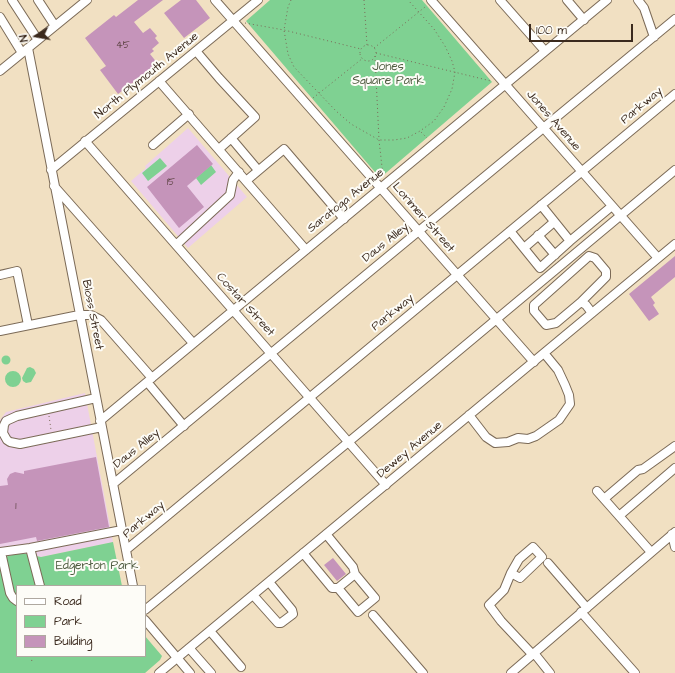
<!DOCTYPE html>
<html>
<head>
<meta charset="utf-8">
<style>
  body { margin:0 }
  #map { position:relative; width:675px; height:673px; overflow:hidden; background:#f1e0c2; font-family:"Architects Daughter",sans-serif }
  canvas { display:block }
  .legend { position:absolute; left:16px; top:585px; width:130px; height:72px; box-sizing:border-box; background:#fdfcf7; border:1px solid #afa8a0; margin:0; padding:5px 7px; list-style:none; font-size:12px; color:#3b2a1e }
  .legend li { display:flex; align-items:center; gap:8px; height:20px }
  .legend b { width:20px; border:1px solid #afa8a0 }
  .north { position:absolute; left:16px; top:16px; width:40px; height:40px; -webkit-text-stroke:3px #fdfcf7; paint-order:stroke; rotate:259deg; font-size:11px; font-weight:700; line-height:16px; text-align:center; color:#3b2a1e }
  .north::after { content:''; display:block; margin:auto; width:14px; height:18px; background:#3b2a1e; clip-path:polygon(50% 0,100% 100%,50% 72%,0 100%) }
  .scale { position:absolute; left:529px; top:24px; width:104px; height:18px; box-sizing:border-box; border:2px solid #3b2a1e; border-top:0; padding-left:5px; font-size:12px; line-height:14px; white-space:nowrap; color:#3b2a1e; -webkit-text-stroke:3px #fdfcf7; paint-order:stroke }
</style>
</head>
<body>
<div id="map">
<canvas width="675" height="673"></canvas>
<ul class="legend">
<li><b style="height:5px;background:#fff"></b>Road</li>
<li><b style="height:11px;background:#7fd192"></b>Park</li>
<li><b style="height:11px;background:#c594ba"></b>Building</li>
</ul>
<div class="north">N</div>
<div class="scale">100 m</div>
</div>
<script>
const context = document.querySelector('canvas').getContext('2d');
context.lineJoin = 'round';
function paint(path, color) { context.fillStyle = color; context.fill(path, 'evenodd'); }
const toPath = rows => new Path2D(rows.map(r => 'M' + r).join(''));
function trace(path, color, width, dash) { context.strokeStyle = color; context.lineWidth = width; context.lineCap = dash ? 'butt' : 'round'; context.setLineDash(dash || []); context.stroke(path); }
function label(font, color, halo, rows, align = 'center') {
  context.font = font + ' "Architects Daughter",sans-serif'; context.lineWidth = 4; context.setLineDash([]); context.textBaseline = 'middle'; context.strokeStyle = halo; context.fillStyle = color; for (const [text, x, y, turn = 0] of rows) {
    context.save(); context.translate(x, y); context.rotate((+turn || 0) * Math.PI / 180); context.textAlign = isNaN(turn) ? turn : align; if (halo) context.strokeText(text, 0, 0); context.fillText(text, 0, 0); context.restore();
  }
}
paint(toPath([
  [188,128,247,197,188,248,131,181,146,168,145,166],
  [85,393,113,542,41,557,21,553,0,558,0,420,6,412]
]), '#edd0e9');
paint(toPath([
  [270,0,422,0,492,82,380,178,246,21],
  [160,158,167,166,148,181,142,173],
  [211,165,216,172,201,185,196,178],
  '1.5 360a4.5 4.5 0 1 1 9 0a4.5 4.5 0 1 1-9 0Z',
  [30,367,34,369,36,373,31,382,26,383,23,381,22,378,27,368],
  '5 379a8 8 0 1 1 16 0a8 8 0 1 1-16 0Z',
  [113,542,122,586,17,586,17,656,145,656,145,636,162,656,160,660,145,673,0,673,0,558,21,553,41,557]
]), '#7fd192');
paint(toPath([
  [138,0,163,0,134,22,143,33,150,28,157,36,155,38,159,43,152,49,154,51,150,54,158,64,118,94,100,70,106,66,85,38,114,15,116,17],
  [181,0,196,0,210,18,184,38,164,13],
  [197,145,213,164,187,186,204,207,179,228,147,187],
  [675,256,675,277,651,297,655,303,653,305,659,314,649,321,629,294],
  [96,457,109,527,37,541,36,537,0,544,0,486,8,485,7,479,10,474,15,472,24,474,24,471],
  [333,558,346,574,337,581,324,565]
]), '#c594ba');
const minor = toPath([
  [12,0,38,40],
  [38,0,55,26],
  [215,0,534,362],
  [431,0,658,258],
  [500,0,545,51],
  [567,0,584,20],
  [638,0,644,8,654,37],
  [0,17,22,53],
  [28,48,133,586],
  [196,51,219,78,255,117,219,149],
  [0,71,87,0],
  [159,81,306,250],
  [231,138,258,170],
  [85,141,386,485],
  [153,145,189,114],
  [51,170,258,0],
  [246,181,284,149,344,219],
  [54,186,193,343],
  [510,231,540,268,570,241,541,205],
  [538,235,555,255],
  [570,241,612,206],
  [176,245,230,195,233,180,239,172],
  [524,248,554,222],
  [0,275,17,271,28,325],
  [581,302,606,277,606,271,595,258,589,256,534,305,534,311,546,325,556,323,581,302,586,305,592,313],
  [0,331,79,315,91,315,101,320,152,378],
  [148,383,184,426],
  [96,398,17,416,6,421,4,425,3,433,7,440,10,442,20,444,102,427],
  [469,415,486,437,495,443,508,442,518,438,528,439,536,436,559,420,570,404,569,395,565,385,558,370,544,353],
  [100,421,607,0],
  [113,484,675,19],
  [597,491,651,552],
  [604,499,638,470,643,469,675,446],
  [619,516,675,468],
  [672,534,675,547],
  [30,548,40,586],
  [126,550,675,94],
  [0,552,30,548,122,530],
  [1,552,10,593,13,598,17,601],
  [303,553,332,588,338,588,358,612,375,598,355,574,353,567,326,534],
  [548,563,587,608],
  [511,573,520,578,542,557,533,547,519,559,511,573,504,590,489,605,501,621,532,654],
  [338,588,355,574],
  [253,595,278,623,281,623,293,614,292,610,269,582],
  [145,610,432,373,675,170],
  [581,612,635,673],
  [373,615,423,673],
  [145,620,190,673],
  [210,631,241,667],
  [189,648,211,673],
  [534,653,550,673],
  [159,673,675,244],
  [511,673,675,532]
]);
trace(minor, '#7b6a57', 10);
trace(toPath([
  [291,0,288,7,284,30,288,54,294,67,336,111,351,124,379,140,394,140,407,138,420,131,434,121,444,107,452,89,455,72,452,61,445,46,434,29,408,0],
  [364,0,367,45],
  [245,23,284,30,361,49],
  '360 53a8 8 0 1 1 16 0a8 8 0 1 1-16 0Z',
  [374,48,425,7],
  [376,53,491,81],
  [375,56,379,140,383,176],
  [313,98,363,58],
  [421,132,427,138],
  [49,416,51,430],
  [31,656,32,662]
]), '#7b6a57', 1, [1, 3]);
trace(minor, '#fff', 8);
label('10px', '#5e4445', null, [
  ["45",123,46],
  ["15",171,183],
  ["1",16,507]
]);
label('12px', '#4f5c41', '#fdfcf7', [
  ["Jones",388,67],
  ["Square Park",388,81],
  ["Edgerton Park",97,566]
]);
label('12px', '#3b2a1e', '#fdfcf7', [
  ["North Plymouth Avenue",147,76,-39],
  ["Parkway",642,106,-40],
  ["Jones Avenue",553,121,49],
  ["Saratoga Avenue",346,201,-39],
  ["Lorimer Street",423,218,49],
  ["Daus Alley",386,243,-39],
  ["Costar Street",245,305,48],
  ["Parkway",393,313,-39],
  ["Bloss Street",92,315,79],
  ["Daus Alley",137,449,-39],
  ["Dewey Avenue",410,450,-40],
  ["Parkway",144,520,-40]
]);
</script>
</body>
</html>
